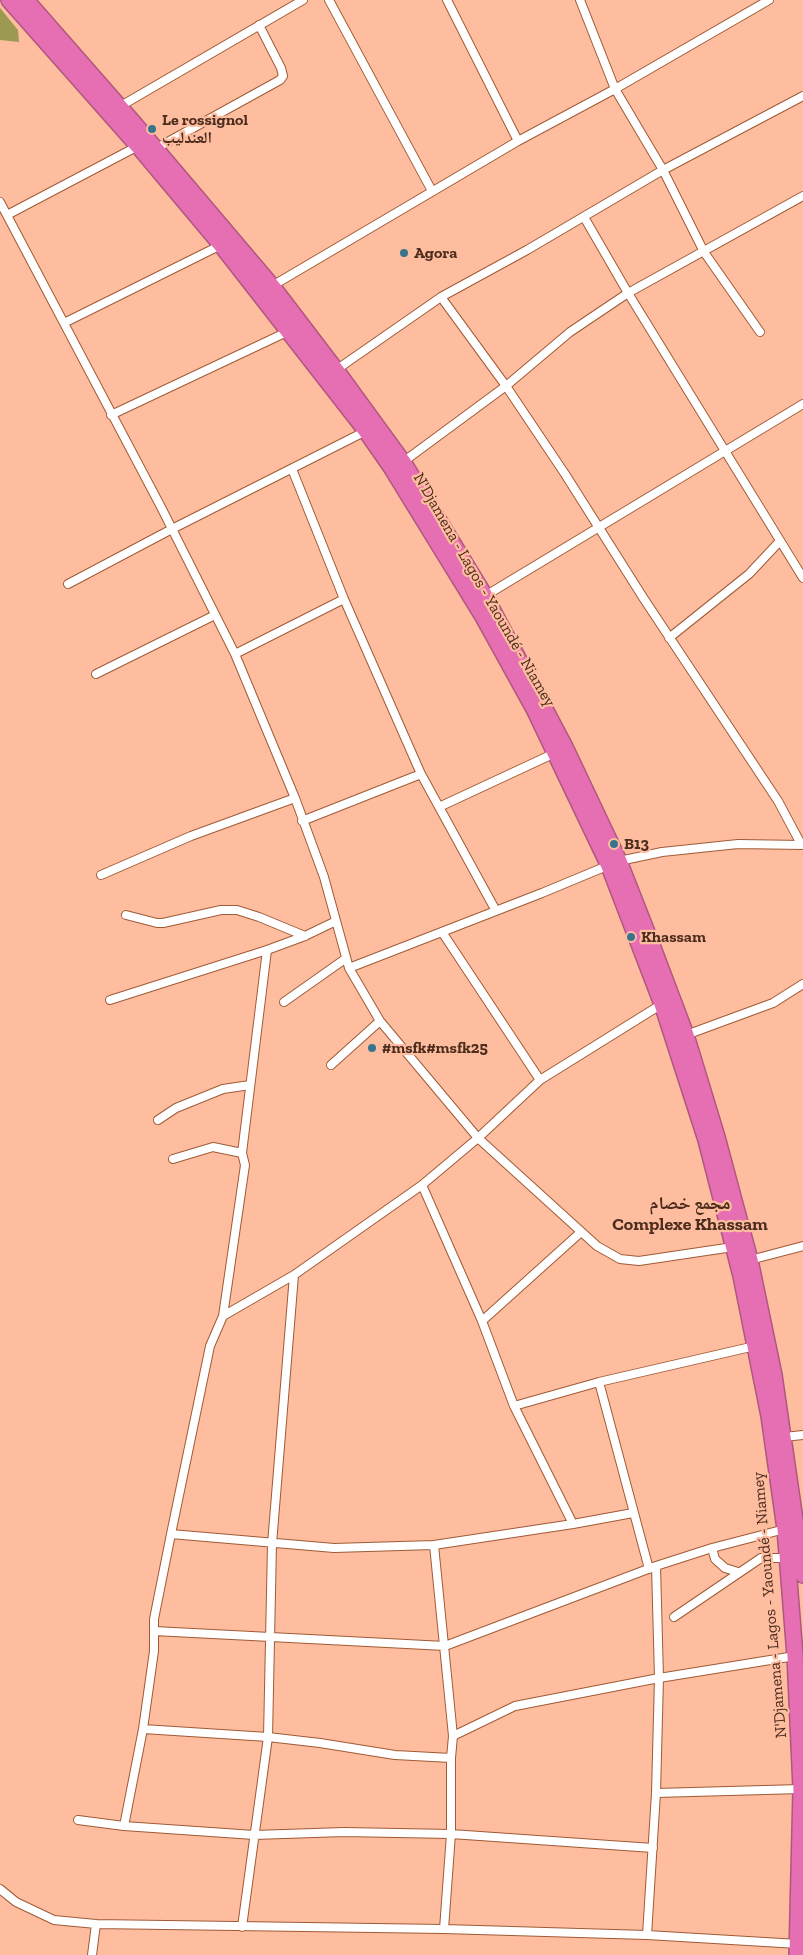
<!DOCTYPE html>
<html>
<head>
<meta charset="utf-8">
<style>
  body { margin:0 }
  canvas { display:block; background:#febd9f }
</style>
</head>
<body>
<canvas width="803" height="1955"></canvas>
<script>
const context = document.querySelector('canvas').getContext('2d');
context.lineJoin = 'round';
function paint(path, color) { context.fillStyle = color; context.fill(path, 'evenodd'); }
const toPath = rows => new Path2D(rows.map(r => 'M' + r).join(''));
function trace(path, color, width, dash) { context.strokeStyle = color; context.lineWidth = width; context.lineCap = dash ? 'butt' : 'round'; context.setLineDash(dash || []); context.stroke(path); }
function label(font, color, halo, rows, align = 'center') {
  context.font = font + ' "Zilla Slab","Noto Naskh Arabic",serif'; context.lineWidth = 4.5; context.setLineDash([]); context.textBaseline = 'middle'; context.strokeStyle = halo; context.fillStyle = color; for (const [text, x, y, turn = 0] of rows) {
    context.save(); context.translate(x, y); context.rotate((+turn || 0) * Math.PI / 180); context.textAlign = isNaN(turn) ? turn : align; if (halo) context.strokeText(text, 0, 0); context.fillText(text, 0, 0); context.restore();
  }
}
paint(toPath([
  [0,8,18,30,19,42,0,40]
]), '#9c9952');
const street = toPath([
  [329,0,432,191],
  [447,0,518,141],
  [580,0,615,89,663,170,704,252,760,332],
  [119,107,303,0],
  [155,149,280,80,283,76,281,68,259,25],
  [0,202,161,507,235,654,295,798,324,877,349,968,380,1021,478,1138,597,1246,620,1259,639,1261,733,1247],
  [7,215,140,145],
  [584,217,628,293,803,578],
  [272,286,518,141,615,89,769,0],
  [441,297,506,386,565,474,644,599,778,801,801,844],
  [64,323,221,245],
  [336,370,441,297,527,250,663,170,803,96],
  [111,415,289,331],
  [403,462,506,386,570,332,628,293,803,196],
  [292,469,344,599,421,774,496,911],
  [68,584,172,529,366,431],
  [485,596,803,404],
  [669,638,749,574,780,541],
  [235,654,344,599],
  [96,674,215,615],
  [439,807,555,753],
  [302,821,421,774],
  [101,875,191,836,295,798],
  [126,915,157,923,163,923,221,910,237,910,259,917,305,936],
  [442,932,540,1080],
  [349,968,542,893,619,861,662,852,738,844,803,845],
  [110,1000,267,950,305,936,336,921],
  [284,1002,345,959],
  [686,1035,773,1003,803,984],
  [331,1065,380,1021],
  [158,1120,176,1108,223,1089,250,1085],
  [173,1159,213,1147,242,1153],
  [422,1185,482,1321,514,1406,573,1524],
  [750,1260,803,1246],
  [223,1316,245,1165,242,1153,267,950],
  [482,1321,581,1232],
  [599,1382,649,1569],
  [514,1406,599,1382,755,1346],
  [784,1437,803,1435],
  [171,1534,334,1548,434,1545],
  [712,1548,715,1559,725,1568,738,1572],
  [674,1617,761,1558,787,1558],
  [154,1631,445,1646,656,1566,712,1548,785,1529],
  [143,1729,268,1737,320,1743,395,1755,451,1758],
  [453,1736,515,1706,659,1678,795,1656],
  [656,1793,801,1789],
  [78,1820,124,1826,254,1835,344,1832,451,1834,653,1848],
  [124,1826,143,1729,154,1651,154,1619,171,1534,210,1346,223,1316,294,1275,422,1185,478,1138,540,1080,662,1004],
  [0,1889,16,1902,54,1920,96,1924,444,1929,647,1935,798,1944],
  [242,1927,268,1737,272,1544,294,1275],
  [444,1929,451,1834,451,1758,453,1736,434,1545,573,1524,633,1513],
  [647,1935,656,1793,659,1678,656,1566],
  [92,1955,96,1924]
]);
const highway = toPath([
  [9,0,138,146,221,245,366,431,391,467,482,615,535,711,609,866,662,1004,706,1140,741,1276,769,1416,785,1529,795,1656,801,1789,797,1955],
  [26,0,132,121,272,286,336,370,403,462,485,596,565,747,619,861,652,945,686,1035,717,1137,750,1260,774,1375,803,1575]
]);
trace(street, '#a15a35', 10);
trace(highway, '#b0577e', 18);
trace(street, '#fff', 8);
trace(highway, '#e66eb3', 15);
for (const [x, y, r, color] of [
  [152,129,5,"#38748b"],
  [404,253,5,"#38748b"],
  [614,844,5,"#38748b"],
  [631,937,5,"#38748b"],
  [372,1048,5,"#38748b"]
]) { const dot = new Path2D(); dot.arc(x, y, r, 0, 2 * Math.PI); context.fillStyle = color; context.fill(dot); trace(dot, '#febd9f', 2); }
label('bold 16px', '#4c2c1d', '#febd9f', [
  ["Le rossignol",162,120],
  ["العندليب",162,138],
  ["Agora",414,253],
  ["B13",624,844],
  ["Khassam",641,937],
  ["#msfk#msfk25",382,1048]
], 'left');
label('16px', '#4c2c1d', '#febd9f', [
  ["N'Djamena - Lagos - Yaoundé - Niamey",484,590,60],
  ["N'Djamena - Lagos - Yaoundé - Niamey",770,1605,-95]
]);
label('bold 18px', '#4c2c1d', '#febd9f', [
  ["مجمع خصام",690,1204],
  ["Complexe Khassam",690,1225]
]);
</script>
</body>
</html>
